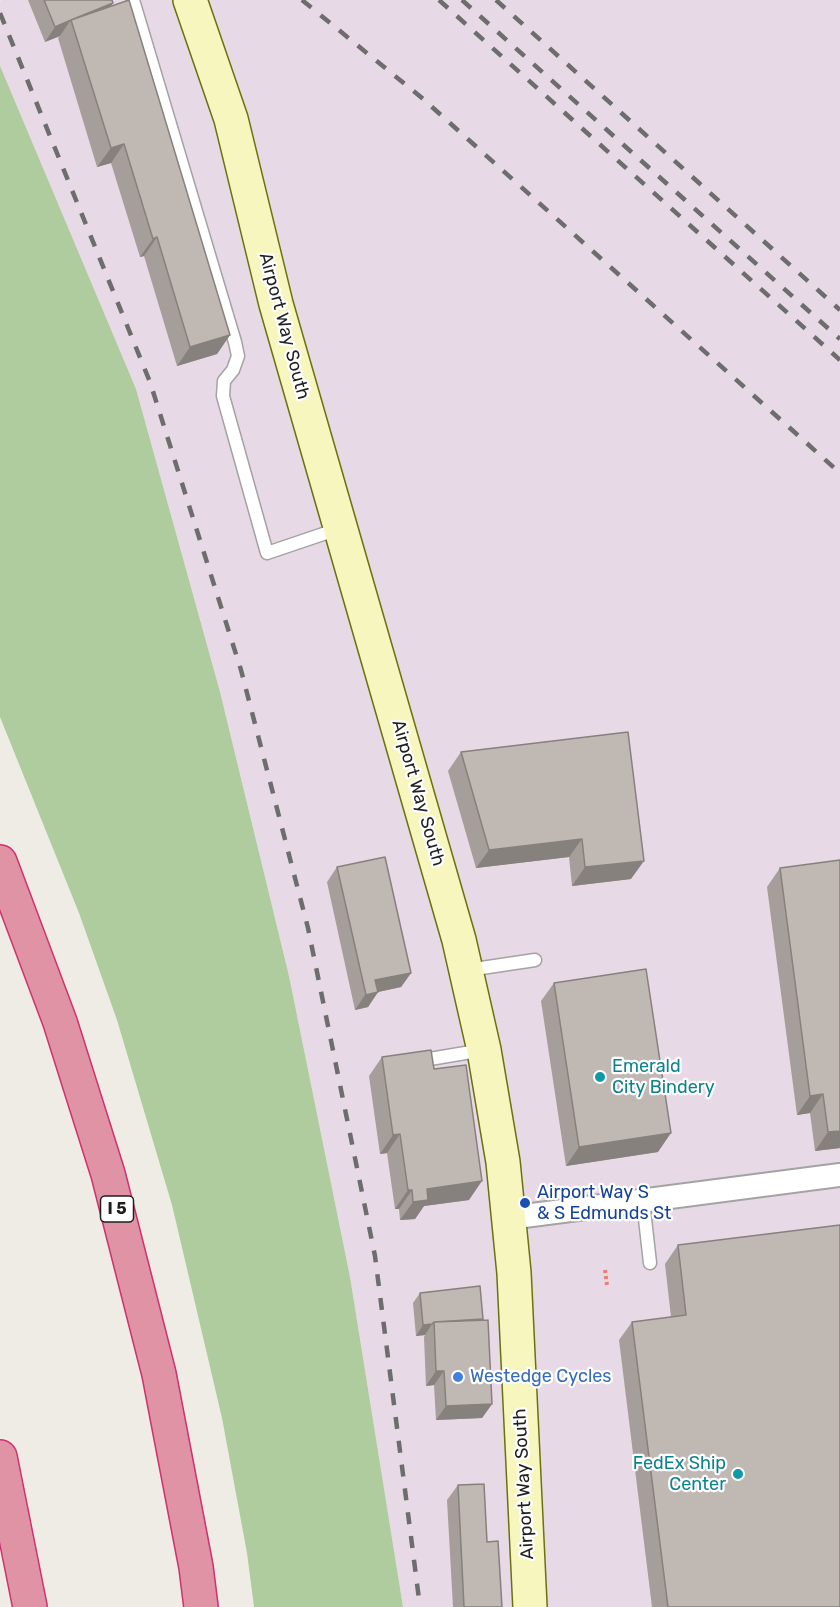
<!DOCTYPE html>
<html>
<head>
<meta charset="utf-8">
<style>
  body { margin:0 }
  canvas { display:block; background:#efece6 }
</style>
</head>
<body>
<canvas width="840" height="1607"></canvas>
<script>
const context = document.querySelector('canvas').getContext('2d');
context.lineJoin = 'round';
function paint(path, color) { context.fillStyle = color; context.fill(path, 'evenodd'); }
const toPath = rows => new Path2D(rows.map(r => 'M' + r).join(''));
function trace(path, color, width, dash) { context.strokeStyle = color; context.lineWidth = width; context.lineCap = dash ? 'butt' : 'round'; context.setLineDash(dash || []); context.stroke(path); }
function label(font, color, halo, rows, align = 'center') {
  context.font = font + ' Rubik,sans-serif'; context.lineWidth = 4.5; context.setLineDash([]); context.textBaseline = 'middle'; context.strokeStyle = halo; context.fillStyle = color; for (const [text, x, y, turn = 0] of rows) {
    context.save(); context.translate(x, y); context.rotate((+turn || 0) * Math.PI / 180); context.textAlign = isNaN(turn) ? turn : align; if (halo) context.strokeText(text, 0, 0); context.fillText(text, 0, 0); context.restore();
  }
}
paint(toPath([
  [2,0,840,0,840,1607,403,1607,350,1277,289,976,220,692,136,389,0,68,0,1]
]), '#e8d9e6');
paint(toPath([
  [0,66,136,389,220,692,289,976,350,1277,403,1607,254,1607,247,1553,222,1418,172,1205,117,1020,79,913,0,717]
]), '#aecc9e');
const lane = toPath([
  [133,0,235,342,238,356,233,370,224,381,223,396,267,553,338,529],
  [468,970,535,960],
  [418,1061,483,1050],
  [643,1201,650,1263]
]);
const street = toPath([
  [509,1218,840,1175]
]);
const secondary = toPath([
  [190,0,231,119,276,304,459,940,484,1050,503,1162,514,1273,530,1607]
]);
const highway = toPath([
  [0,862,60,1022,108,1174,159,1374,196,1567,201,1607],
  [0,1457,30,1607]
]);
trace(lane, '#a3a3a3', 15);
trace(street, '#a3a3a3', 26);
trace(secondary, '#6b710c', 36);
trace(highway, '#d0316f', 36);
trace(toPath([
  [605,1270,607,1285]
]), '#f17c76', 4, [3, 3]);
trace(lane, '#fff', 12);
trace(street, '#fff', 22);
trace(secondary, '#f6f6be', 33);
trace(highway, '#e193a6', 33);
trace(toPath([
  [302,0,422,98,840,473],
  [439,0,840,360],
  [462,0,840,339],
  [496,0,840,310],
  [0,13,150,382,241,670,308,928,375,1256,420,1607]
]), '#6d6d6d', 4.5, [12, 12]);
paint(toPath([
  [28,0,112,0,111,6,230,335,217,354,177,366,144,256,140,257,111,163,97,167,58,38,60,36,45,42],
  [628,732,631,879,572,886,569,857,476,868,448,771,461,752],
  [840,860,840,1148,815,1151,810,1113,797,1115,767,887,780,868],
  [337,867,411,973,401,987,378,992,368,1007,355,1010,327,882],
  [554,983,658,1152,566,1166,541,1001],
  [382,1057,434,1069,469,1200,424,1206,415,1219,400,1220,399,1209,395,1209,387,1153,380,1154,369,1076],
  [678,1245,840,1607,652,1607,619,1340,632,1322,671,1317,665,1264],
  [420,1293,483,1319,483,1320,492,1404,482,1418,436,1420,434,1385,426,1386,424,1337,425,1335,416,1336,413,1303],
  [458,1485,487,1542,502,1607,453,1607,447,1500]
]), '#a59e9a');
paint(toPath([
  [113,3,103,17,71,20],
  [70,21,60,36,45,42,55,27],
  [124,144,111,163,97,167,111,148],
  [157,237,144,256,140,257,153,239],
  [230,335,217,354,177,366,190,347],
  [582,839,569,857,476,868,489,850],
  [644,861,631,879,572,886,585,867],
  [411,973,401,987,378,992,368,1007,355,1010,375,980],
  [823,1094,810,1113,797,1115,810,1096],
  [840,1131,840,1148,815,1151,828,1132],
  [671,1133,658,1152,566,1166,579,1147],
  [400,1134,387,1153,380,1154,393,1135],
  [482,1181,469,1200,424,1206,415,1219,400,1220,413,1202,427,1189],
  [408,1190,412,1190,399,1209,395,1209],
  [432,1324,425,1335,416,1336,423,1325],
  [436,1371,444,1371,434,1385,426,1386],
  [492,1404,482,1418,436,1420,446,1406]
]), '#86817d');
const building = toPath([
  [44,0,112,0,113,3,71,20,55,27,44,0],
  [129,0,230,335,190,347,157,237,153,239,124,144,111,148,71,20,129,0],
  [628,732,644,861,585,867,582,839,489,850,461,752,628,732],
  [385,857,411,973,375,980,378,992,366,995,337,867,385,857],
  [840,860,840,1131,828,1132,823,1094,810,1096,780,868,840,860],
  [646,969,671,1133,579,1147,554,983,646,969],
  [431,1050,434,1069,466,1065,482,1181,427,1189,428,1200,413,1202,412,1190,408,1190,400,1134,393,1135,382,1057,431,1050],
  [840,1225,840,1607,668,1607,632,1322,686,1315,678,1245,840,1225],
  [480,1286,483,1319,434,1322,432,1324,423,1325,420,1293,480,1286],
  [488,1320,492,1404,446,1406,444,1371,436,1371,434,1322,488,1320],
  [484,1484,487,1542,498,1541,502,1607,464,1607,458,1485,484,1484]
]);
paint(building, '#c0b8b3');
trace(building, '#86817d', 1.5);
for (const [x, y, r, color] of [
  [600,1077,6,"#0f9aa8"],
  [525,1203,6,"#1a4fb4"],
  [458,1377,6,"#3f7fe0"],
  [738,1474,6,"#0f9aa8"]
]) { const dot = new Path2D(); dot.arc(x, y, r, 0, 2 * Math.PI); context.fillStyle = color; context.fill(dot); trace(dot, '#fff', 2); }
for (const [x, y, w] of [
  [117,1209,33]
]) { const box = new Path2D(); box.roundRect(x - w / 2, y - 13, w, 26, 4.5); context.fillStyle = '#fff'; context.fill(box); trace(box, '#1f1f1f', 1.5); }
label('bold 16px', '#1f1f1f', null, [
  ["I 5",117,1209]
]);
label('18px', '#1f1f1f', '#fff', [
  ["Airport Way South",284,326,75],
  ["Airport Way South",418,793,74],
  ["Airport Way South",524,1484,-93]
]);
label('18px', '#0d838f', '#fff', [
  ["Emerald",612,1067],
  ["City Bindery",612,1088],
  ["FedEx Ship",726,1464,"right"],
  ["Center",726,1485,"right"]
], 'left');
label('18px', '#164399', '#fff', [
  ["Airport Way S",537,1193],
  ["& S Edmunds St",537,1214]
], 'left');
label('18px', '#366cbe', '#fff', [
  ["Westedge Cycles",470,1377]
], 'left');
</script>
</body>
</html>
